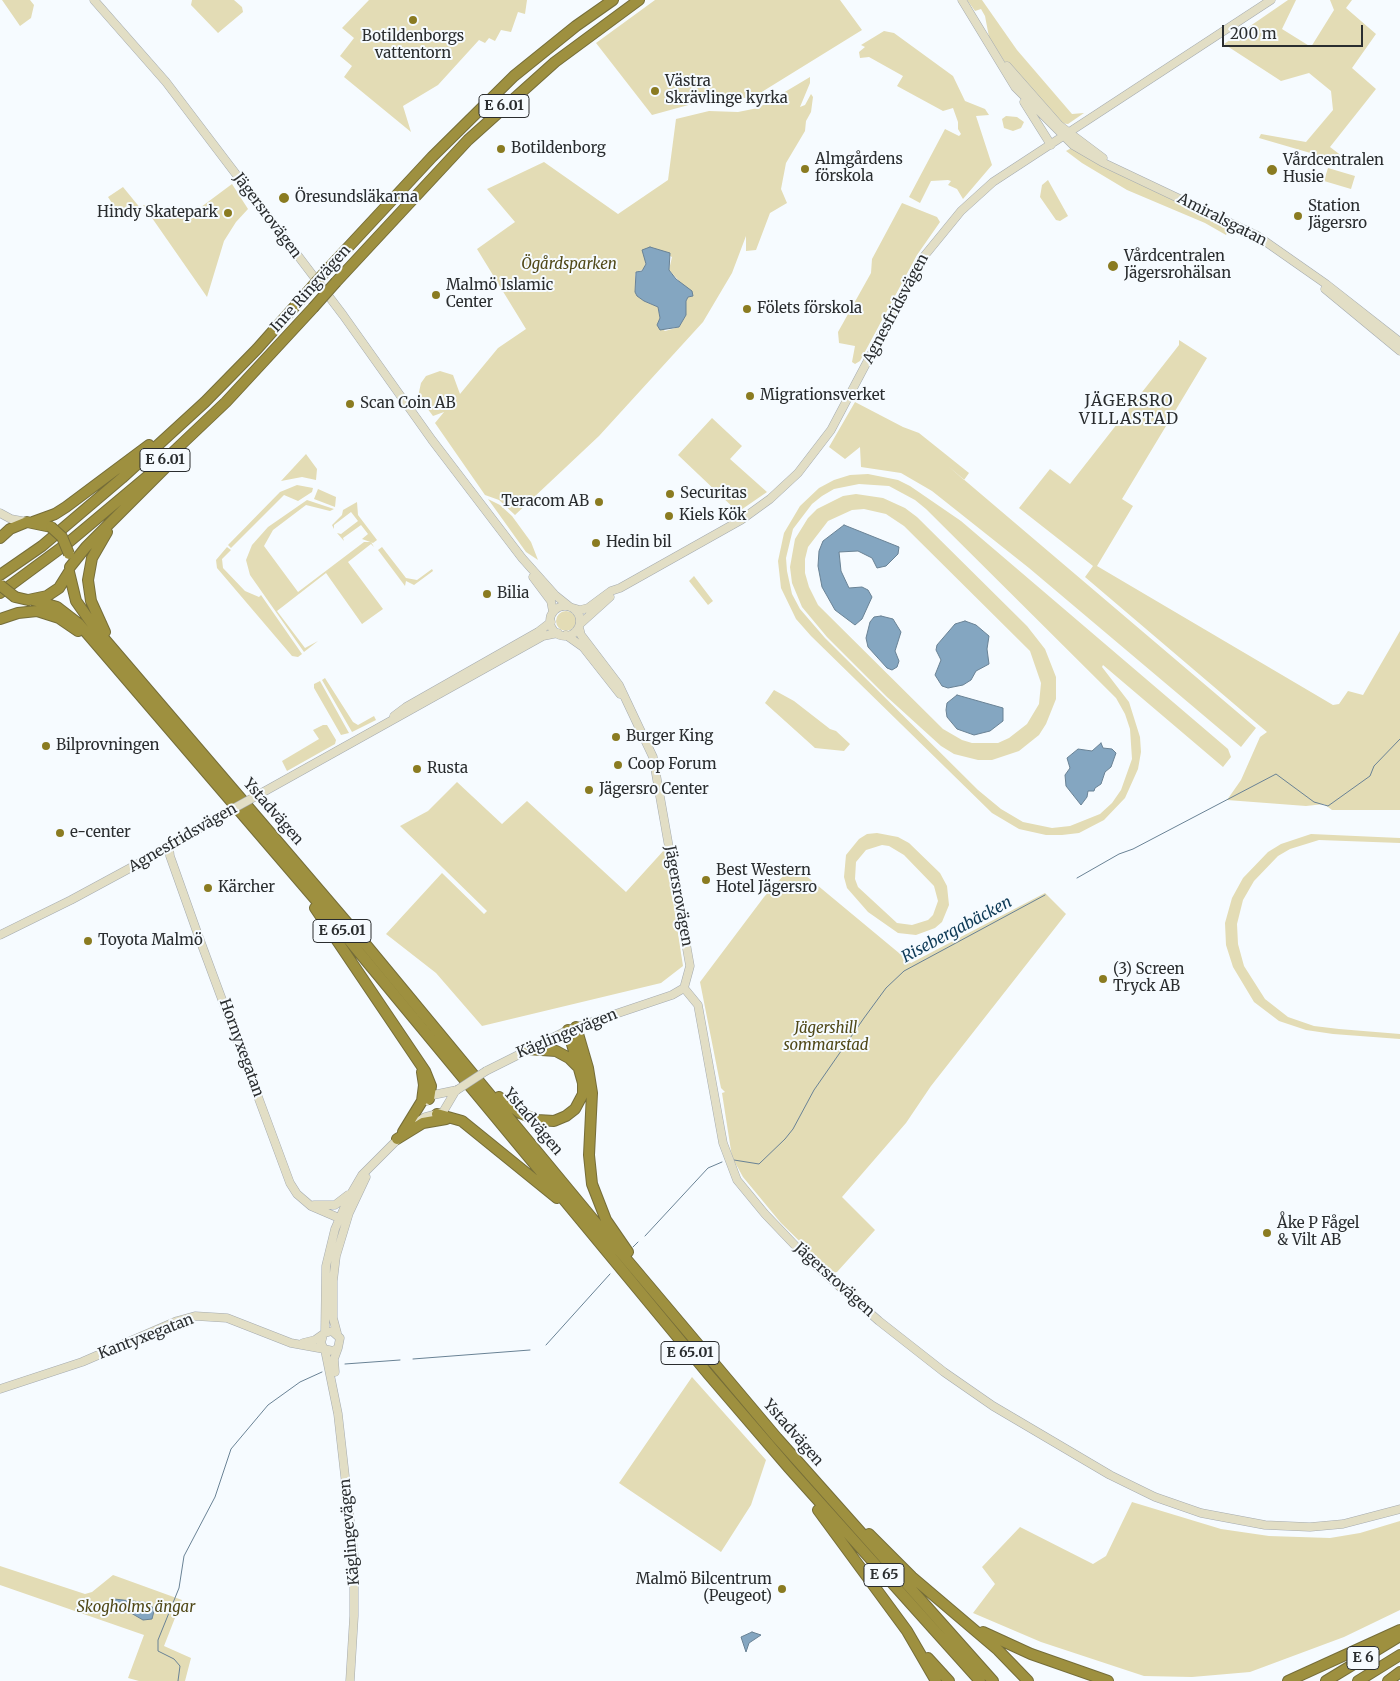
<!DOCTYPE html>
<html>
<head>
<meta charset="utf-8">
<style>
  body { margin:0 }
  #map { position:relative; width:1400px; height:1681px; overflow:hidden; background:#f6fbff; font-family:Merriweather,serif }
  canvas { display:block }
  .scale { position:absolute; left:1222px; top:25px; width:141px; height:22px; box-sizing:border-box; border:2px solid #2a2d2f; border-top:0; padding-left:6px; font-size:15px; line-height:18px; white-space:nowrap; color:#2a2d2f; -webkit-text-stroke:4px #f6fbff; paint-order:stroke }
</style>
</head>
<body>
<div id="map">
<canvas width="1400" height="1681"></canvas>
<div class="scale">200 m</div>
</div>
<script>
const context = document.querySelector('canvas').getContext('2d');
context.lineJoin = 'round';
function paint(path, color) { context.fillStyle = color; context.fill(path, 'evenodd'); }
const toPath = rows => new Path2D(rows.map(r => 'M' + r).join(''));
function trace(path, color, width, dash) { context.strokeStyle = color; context.lineWidth = width; context.lineCap = dash ? 'butt' : 'round'; context.setLineDash(dash || []); context.stroke(path); }
function label(font, color, halo, rows, align = 'center') {
  context.font = font + ' Merriweather,serif'; context.lineWidth = 4; context.setLineDash([]); context.textBaseline = 'middle'; context.strokeStyle = halo; context.fillStyle = color; for (const [text, x, y, turn = 0] of rows) {
    context.save(); context.translate(x, y); context.rotate((+turn || 0) * Math.PI / 180); context.textAlign = isNaN(turn) ? turn : align; if (halo) context.strokeText(text, 0, 0); context.fillText(text, 0, 0); context.restore();
  }
}
paint(toPath([
  [2,0,30,0,34,5,31,18,20,26],
  [192,0,234,0,242,7,243,12,218,33,191,5],
  [369,0,527,0,525,14,518,12,511,32,501,30,495,41,489,38,485,43,479,40,438,85,403,106,411,132,344,77,352,66,340,56,354,38,342,28],
  [655,0,840,0,862,30,752,98,714,98,652,115,596,43],
  [967,0,982,0,1017,50,1072,114,1084,113,1068,124,1059,123,1006,64,989,37,985,16,981,9,975,11],
  [1288,0,1296,0,1282,29,1311,47,1334,10,1330,0,1352,0,1346,8,1376,34,1352,68,1376,89,1330,147,1355,166,1259,138,1261,134,1306,142,1333,110,1331,91,1309,73,1281,81,1224,44],
  [884,31,894,33,953,76,965,101,985,109,989,115,976,116,992,165,963,199,957,189,948,185,951,181,948,180,931,181,920,203,909,197,945,129,959,136,961,134,958,129,958,122,953,108,943,111,897,86,903,76,869,57,860,58,859,52,865,47,861,45],
  [810,77,810,83,800,107,805,105,811,94,813,97,811,112,806,121,805,131,786,163,781,189,787,203,770,213,756,250,746,251,746,236,732,273,703,322,599,436,515,515,499,500,485,495,435,423,444,412,433,416,421,400,419,392,421,383,426,376,440,371,453,375,460,394,498,348,526,329,477,249,515,222,487,189,544,162,618,214,668,180,676,119,709,111,738,112,758,108],
  [650,247,672,257,669,270,693,296,688,297,686,301,686,315,679,327,665,331,657,325,660,318,658,307,644,301,635,292,635,275,636,272,644,269],
  [1006,116,1017,117,1024,122,1021,128,1013,131,1004,128,1002,119],
  [1073,147,1090,159,1113,171,1232,225,1226,235,1205,223,1127,190,1082,163,1066,151],
  [1328,168,1355,176,1351,189,1324,181],
  [1048,180,1068,216,1060,221,1056,220,1040,197,1042,185],
  [232,184,248,209,236,222,224,241,207,297,143,205,189,216],
  [123,187,141,209,122,218,108,197],
  [902,203,937,217,940,222,917,255,860,361,855,364,852,362,855,346,839,343,838,332,871,273,872,259],
  [1179,340,1207,358,1122,499,1133,506,1097,566,1333,705,1339,704,1348,691,1363,695,1400,631,1400,810,1332,810,1324,804,1306,806,1227,800,1241,780,1260,737,1267,732,1085,577,1093,566,1019,508,1050,469,1070,484,1179,345],
  [855,402,903,427,919,433,969,473,964,480,948,466,1256,728,1241,747,1029,568,932,491,901,473,861,467,860,447,845,459,829,447],
  [712,418,742,446,730,459,767,492,738,512,678,455],
  [306,454,317,469,316,480,302,477,281,481],
  [868,474,898,480,910,486,961,521,1228,749,1231,757,1223,767,1103,665,1102,667,1129,702,1140,737,1141,752,1138,769,1125,798,1104,820,1079,833,1062,835,1046,835,1019,829,992,813,811,636,796,619,781,588,778,561,784,533,800,506,819,488,834,480,850,475],
  [859,484,889,486,915,500,926,509,1116,698,1125,714,1130,729,1132,759,1121,790,1112,803,1100,814,1070,826,1052,828,1023,822,1001,809,978,790,825,638,800,609,792,594,787,571,786,558,793,529,812,504,822,496,834,489],
  [297,485,313,488,312,492,298,501,284,495,231,548,228,545,280,492],
  [318,489,336,497,335,507,314,499],
  [856,494,883,498,905,508,917,517,1027,626,1045,649,1056,677,1056,699,1046,724,1039,735,1019,751,992,760,978,760,954,754,941,746,887,697,827,637,802,607,792,583,790,567,795,539,808,518,817,509,843,496],
  [864,509,886,514,904,526,1030,651,1041,683,1039,704,1027,724,1009,738,998,743,972,743,962,740,943,729,818,605,809,587,805,573,805,559,808,547,828,521,852,510],
  [488,499,500,505,512,516,531,542,538,560,526,552],
  [307,500,334,509,330,511,306,505,273,530,264,546,298,592,364,542,371,542,374,547,371,544,348,562,383,609,362,624,326,573,277,611,305,648,318,641,304,652,250,575,246,560,252,545,268,527],
  [357,502,358,515,377,540,373,543,362,539,368,534,361,525,343,538,344,541,337,533,341,534,358,521,351,512,334,525,334,529,332,525,342,515,343,510],
  [227,547,231,550,222,559,223,568,245,591,259,597,261,595,302,654,298,657,292,656,217,568,216,560],
  [382,547,406,578,417,580,432,569,433,571,414,585,406,581,405,586,378,550],
  [694,576,713,601,708,605,689,581],
  '556 621a10 10 0 1 1 20 0a10 10 0 1 1-20 0Z',
  [325,678,353,722,358,725,374,716,376,720,352,732,322,680],
  [320,681,349,733,341,735,314,688,314,684],
  [774,690,794,701,830,729,836,731,850,744,844,751,815,748,765,703],
  [323,725,327,725,336,740,335,744,287,771,282,761,319,739,313,730],
  [457,782,502,824,527,801,626,892,665,849,683,966,661,983,482,1026,436,973,386,934,442,873,484,914,487,911,400,826,428,811],
  [877,833,898,837,909,843,940,873,947,886,949,905,942,922,935,928,916,935,898,933,868,912,847,888,844,877,846,855,859,839,867,834],
  [882,845,889,846,904,855,934,886,938,901,933,915,928,920,912,925,897,923,858,887,855,879,856,862,866,850],
  [1311,834,1400,838,1400,843,1319,840,1290,849,1278,856,1254,881,1243,900,1237,924,1238,944,1244,966,1265,999,1288,1017,1314,1026,1339,1029,1400,1034,1400,1039,1333,1034,1306,1030,1279,1021,1254,1002,1233,967,1226,945,1225,923,1232,898,1243,878,1268,852,1281,844],
  [793,865,911,963,1045,893,1066,914,931,1086,906,1123,842,1197,875,1230,837,1272,832,1273,781,1223,743,1177,732,1157,722,1093,725,1092,721,1088,700,982,764,897],
  [692,1377,766,1460,751,1505,721,1552,619,1483],
  [1132,1502,1221,1529,1269,1536,1330,1538,1360,1533,1400,1521,1400,1610,1344,1637,1250,1672,1192,1677,1144,1676,1041,1642,973,1613,995,1584,982,1567,1020,1527,1093,1564,1106,1556],
  [0,1566,85,1594,92,1592,113,1575,182,1600,164,1646,191,1658,185,1681,139,1681,128,1678,144,1635,0,1585]
]), '#e3dcb5');
const water = toPath([
  [650,247,670,253,669,270,676,279,692,291,693,296,688,297,686,301,686,315,679,327,660,330,657,325,660,318,658,307,644,301,637,296,635,292,636,272,642,271,646,264,642,250,650,247],
  [844,525,899,547,898,554,886,566,877,568,872,558,858,551,839,552,841,571,849,588,862,587,868,590,872,597,862,619,855,625,835,610,822,587,818,566,819,551,823,541,844,525],
  [881,616,893,619,901,632,895,651,899,661,897,667,892,670,887,668,868,647,866,638,870,622,874,617,881,616],
  [965,621,976,625,989,636,987,649,989,664,976,671,971,680,963,685,948,688,942,686,935,675,941,660,936,650,937,645,955,624,965,621],
  [957,695,1003,708,1003,721,990,731,974,735,957,729,947,717,946,710,947,703,957,695],
  [1101,743,1103,748,1112,749,1116,753,1111,767,1105,772,1101,784,1095,788,1094,791,1088,791,1087,797,1081,805,1066,786,1065,775,1070,768,1067,758,1078,749,1092,751,1101,743],
  [114,1599,150,1603,154,1611,152,1619,143,1620,131,1613,118,1610,114,1599],
  [752,1632,761,1635,749,1643,746,1652,741,1637,752,1632]
]);
paint(water, '#84a6c1');
trace(water, '#698295', 1);
trace(toPath([
  [1077,878,1119,854,1133,849,1276,774,1314,802,1328,806,1370,776,1374,766,1400,739],
  [734,1160,759,1164,785,1139,793,1129,814,1090,864,1018,886,988,904,971,1045,895],
  [645,1236,708,1168,722,1162],
  [633,1247,638,1242],
  [546,1345,610,1274],
  [413,1359,530,1350],
  [345,1364,400,1360],
  [178,1681,180,1666,174,1659,158,1651,158,1640,179,1588,184,1556,215,1497,231,1449,268,1405,300,1382,322,1372]
]), '#698295', 1);
const secondary = toPath([
  [94,0,166,82,343,315,432,440,522,558,555,595,570,607],
  [962,0,1015,87,1073,145,1104,163,1256,235,1326,284,1400,342],
  [1007,66,1059,125,1103,158],
  [1024,102,1051,145],
  [1325,289,1400,351],
  [0,513,11,519,27,522],
  [533,577,551,601,553,612],
  '550 621a15 15 0 1 1 30 0a15 15 0 1 1-30 0Z',
  [573,608,580,610,588,608,611,591,620,588,741,520,770,499,798,473,831,430,921,260,961,211,993,182,1271,0],
  [580,624,610,597],
  [579,627,581,635,619,685,653,757,690,966,684,988],
  [566,635,583,647,620,694],
  [394,716,406,707,538,632,551,622],
  [258,795,543,636,558,633],
  [169,847,170,856,197,932,290,1183,297,1194,311,1206,346,1221],
  [0,935,71,900,169,847,220,816],
  [684,988,698,1005,723,1143,737,1180,765,1214,807,1258,879,1321,944,1372,993,1406,1110,1475,1155,1497,1201,1513,1265,1525,1310,1527,1343,1524,1400,1509],
  [486,1071,568,1030,672,995,684,988],
  [427,1101,433,1095,457,1090],
  [414,1124,425,1117,443,1112,456,1090],
  [314,1205,335,1205,348,1195],
  [325,1333,326,1266,335,1229,348,1199,362,1175,400,1137],
  [337,1333,333,1318,333,1281,336,1256,349,1213,366,1177],
  [303,1343,315,1340,325,1333,332,1331,340,1338,338,1348,333,1351,324,1349,321,1343,323,1335],
  [325,1350,338,1414,354,1556,354,1616,350,1681],
  [335,1372,334,1359,338,1348],
  [0,1389,82,1362,177,1321,195,1316,227,1318,291,1343,324,1349]
]);
const highway = toPath([
  [326,271,432,157,514,76,576,26,613,0],
  [336,282,468,140,555,62,639,0],
  [33,522,55,514,66,507,149,445],
  [0,538,10,529,27,522,51,527],
  [70,567,86,547,170,463],
  [69,572,76,601,95,628,367,946,606,1235,777,1438,993,1681],
  [0,575,42,546,122,478,205,402,257,349,304,296],
  [0,593,69,542,149,475,226,402,313,308],
  [15,597,28,600,47,596,59,588,69,572],
  [33,600,57,607,79,624,315,899,709,1375,789,1468,980,1681],
  [0,619,18,613,37,611,59,618,78,631],
  [105,632,91,601,88,580,92,558,107,532],
  [315,908,425,1071,431,1086,429,1099],
  [576,1027,588,1068,592,1093,589,1155,592,1184,606,1220,628,1252],
  [527,1049,556,1051,569,1058,577,1066],
  [499,1097,520,1113,537,1120,554,1121,566,1116,575,1109,583,1094,583,1083,568,1030],
  [437,1114,462,1121,557,1198],
  [403,1132,422,1101,424,1085,422,1072],
  [397,1139,423,1123,446,1119],
  [818,1510,907,1631,936,1681],
  [869,1534,912,1577,998,1650,1028,1681],
  [983,1632,1031,1654,1108,1681],
  [928,1658,949,1681],
  [1288,1681,1400,1630],
  [1326,1681,1400,1636],
  [1358,1681,1400,1655],
  [1388,1681,1400,1672]
]);
trace(secondary, '#a5abb0', 9);
trace(highway, '#756d39', 12);
trace(secondary, '#e2dec5', 8);
trace(highway, '#9e903f', 10);
const secondaryBridge = toPath([
  [220,816,258,795],
  [457,1090,486,1071]
]);
const highwayBridge = toPath([
  [304,296,326,271],
  [313,308,336,282],
  [51,527,62,537,69,554],
  [0,585,15,597]
]);
trace(secondaryBridge, '#a5abb0', 9, []);
trace(highwayBridge, '#756d39', 12, []);
trace(secondaryBridge, '#e2dec5', 8);
trace(highwayBridge, '#9e903f', 10);
for (const [x, y, r, color] of [
  [413,20,5,"#8a7b21"],
  [655,91,5,"#8a7b21"],
  [501,149,5,"#8a7b21"],
  [805,169,5,"#8a7b21"],
  [1272,170,6,"#8a7b21"],
  [284,198,6,"#8a7b21"],
  [228,213,5,"#8a7b21"],
  [1298,216,5,"#8a7b21"],
  [1113,266,6,"#8a7b21"],
  [436,295,5,"#8a7b21"],
  [747,309,5,"#8a7b21"],
  [750,396,5,"#8a7b21"],
  [350,404,5,"#8a7b21"],
  [670,494,5,"#8a7b21"],
  [599,502,5,"#8a7b21"],
  [669,516,5,"#8a7b21"],
  [596,543,5,"#8a7b21"],
  [487,594,5,"#8a7b21"],
  [616,737,5,"#8a7b21"],
  [46,746,5,"#8a7b21"],
  [618,765,5,"#8a7b21"],
  [417,769,5,"#8a7b21"],
  [589,790,5,"#8a7b21"],
  [60,833,5,"#8a7b21"],
  [706,880,5,"#8a7b21"],
  [208,888,5,"#8a7b21"],
  [88,941,5,"#8a7b21"],
  [1103,979,5,"#8a7b21"],
  [1267,1233,5,"#8a7b21"],
  [782,1589,5,"#8a7b21"]
]) { const dot = new Path2D(); dot.arc(x, y, r, 0, 2 * Math.PI); context.fillStyle = color; context.fill(dot); trace(dot, '#f6fbff', 2); }
for (const [x, y, w] of [
  [504,106,50],
  [165,460,50],
  [342,931,58],
  [690,1353,58],
  [884,1575,40],
  [1363,1658,32]
]) { const box = new Path2D(); box.roundRect(x - w / 2, y - 11.5, w, 23, 4); context.fillStyle = '#f6fbff'; context.fill(box); trace(box, '#2a2d2f', 1); }
label('bold 14px', '#2a2d2f', null, [
  ["E 6.01",504,106],
  ["E 6.01",165,460],
  ["E 65.01",342,931],
  ["E 65.01",690,1353],
  ["E 65",884,1575],
  ["E 6",1363,1658]
]);
label('15px', '#2a2d2f', '#f6fbff', [
  ["Botildenborgs",413,37,"center"],
  ["vattentorn",413,54,"center"],
  ["Västra",665,82],
  ["Skrävlinge kyrka",665,99],
  ["Botildenborg",511,149],
  ["Almgårdens",815,160],
  ["förskola",815,177],
  ["Vårdcentralen",1283,161],
  ["Husie",1283,178],
  ["Öresundsläkarna",295,198],
  ["Station",1308,207],
  ["Jägersro",1308,224],
  ["Hindy Skatepark",218,213,"right"],
  ["Vårdcentralen",1124,257],
  ["Jägersrohälsan",1124,274],
  ["Malmö Islamic",446,286],
  ["Center",446,303],
  ["Fölets förskola",757,309],
  ["Migrationsverket",760,396],
  ["Scan Coin AB",360,404],
  ["Securitas",680,494],
  ["Teracom AB",589,502,"right"],
  ["Kiels Kök",679,516],
  ["Hedin bil",606,543],
  ["Bilia",497,594],
  ["Burger King",626,737],
  ["Bilprovningen",56,746],
  ["Coop Forum",628,765],
  ["Rusta",427,769],
  ["Jägersro Center",599,790],
  ["e-center",70,833],
  ["Best Western",716,871],
  ["Hotel Jägersro",716,888],
  ["Kärcher",218,888],
  ["Toyota Malmö",98,941],
  ["(3) Screen",1113,970],
  ["Tryck AB",1113,987],
  ["Åke P Fågel",1277,1224],
  ["& Vilt AB",1277,1241],
  ["Malmö Bilcentrum",772,1580,"right"],
  ["(Peugeot)",772,1597,"right"]
], 'left');
label('15px', '#2a2d2f', '#f6fbff', [
  ["Jägersrovägen",267,216,53],
  ["Amiralsgatan",1222,220,27],
  ["Inre Ringvägen",311,289,-48],
  ["Agnesfridsvägen",896,309,-62],
  ["Ystadvägen",273,812,49],
  ["Agnesfridsvägen",183,838,-30],
  ["Jägersrovägen",678,896,80],
  ["Käglingevägen",567,1034,-22],
  ["Hornyxegatan",241,1048,70],
  ["Ystadvägen",533,1122,50],
  ["Jägersrovägen",834,1280,42],
  ["Kantyxegatan",146,1337,-21],
  ["Ystadvägen",793,1433,49],
  ["Käglingevägen",350,1532,-95]
]);
label('italic 15px', '#504817', '#f6fbff', [
  ["Ögårdsparken",569,265],
  ["Jägershill",826,1029],
  ["sommarstad",826,1046],
  ["Skogholms ängar",136,1608]
]);
context.letterSpacing = '1px';
label('16px', '#2a2d2f', '#f6fbff', [
  ["JÄGERSRO",1129,401],
  ["VILLASTAD",1129,419]
]);
context.letterSpacing = '0px';
label('italic 16px', '#0e3a56', '#f6fbff', [
  ["Risebergabäcken",957,930,-28]
]);
</script>
</body>
</html>
